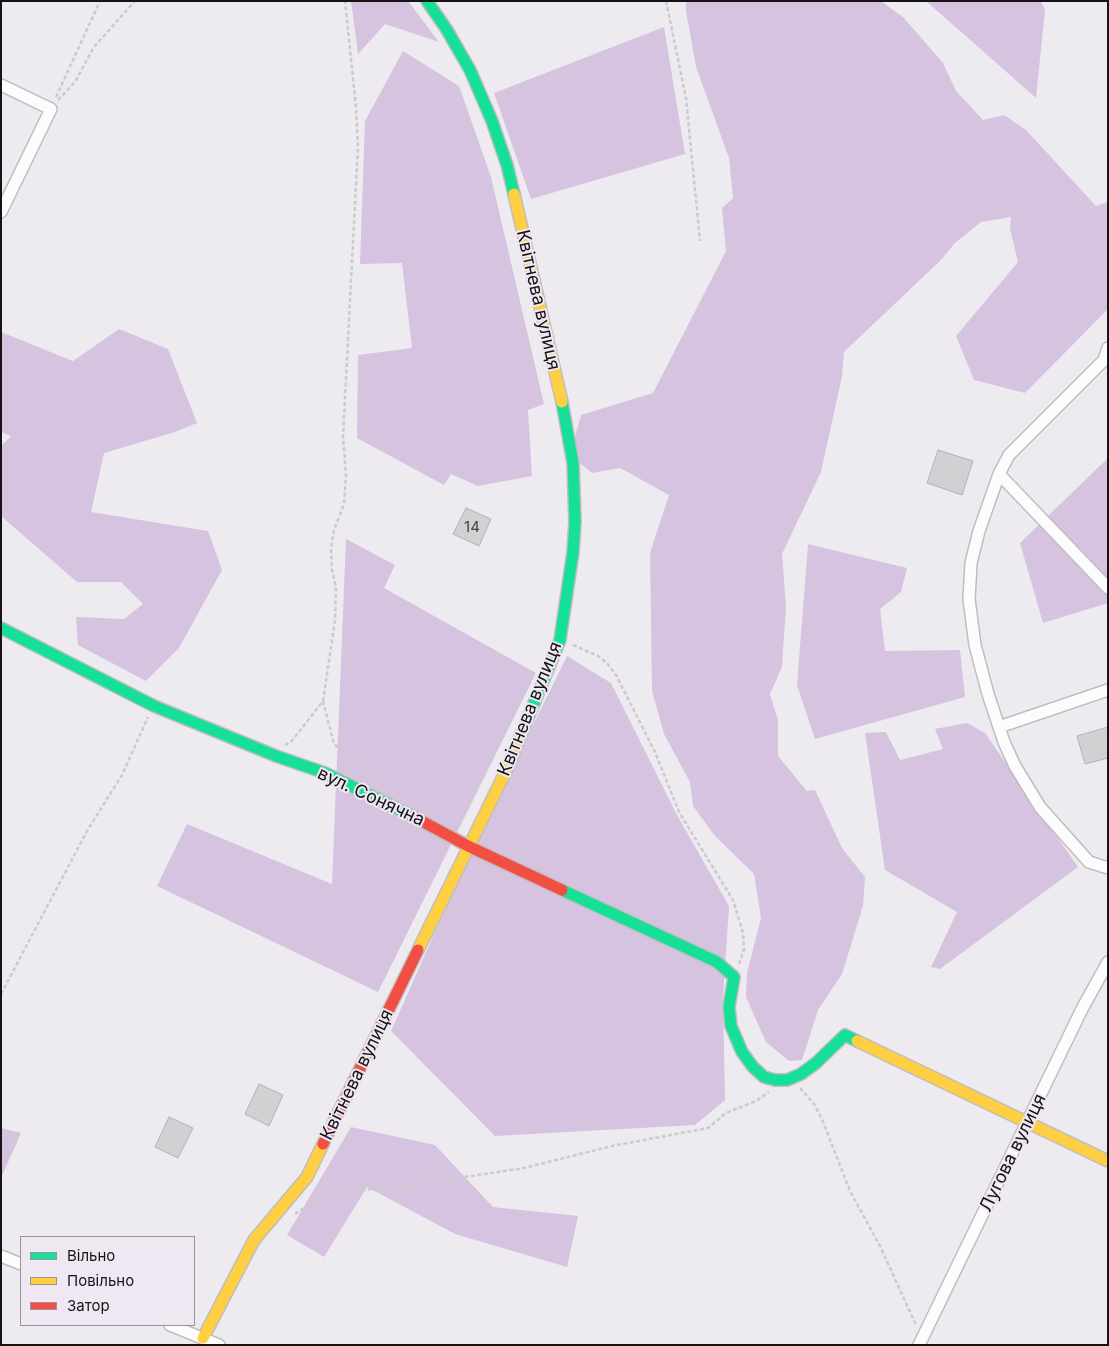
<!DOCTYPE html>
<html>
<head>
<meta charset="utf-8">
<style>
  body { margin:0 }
  #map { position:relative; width:1109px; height:1346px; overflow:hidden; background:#eeebf0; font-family:Inter,sans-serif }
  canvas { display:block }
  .frame { position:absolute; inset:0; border:2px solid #161317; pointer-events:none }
  .legend { position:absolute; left:20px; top:1236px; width:175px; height:90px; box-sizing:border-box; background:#efe8f3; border:1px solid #98939b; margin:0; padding:6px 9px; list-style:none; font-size:15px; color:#161317 }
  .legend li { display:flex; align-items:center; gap:10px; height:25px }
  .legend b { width:25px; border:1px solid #98939b }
</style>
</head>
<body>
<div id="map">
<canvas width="1109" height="1346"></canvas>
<div class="frame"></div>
<ul class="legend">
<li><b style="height:6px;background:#16e098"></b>Вільно</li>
<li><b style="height:6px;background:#ffcf43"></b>Повільно</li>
<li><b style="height:6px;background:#f24e42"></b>Затор</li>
</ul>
</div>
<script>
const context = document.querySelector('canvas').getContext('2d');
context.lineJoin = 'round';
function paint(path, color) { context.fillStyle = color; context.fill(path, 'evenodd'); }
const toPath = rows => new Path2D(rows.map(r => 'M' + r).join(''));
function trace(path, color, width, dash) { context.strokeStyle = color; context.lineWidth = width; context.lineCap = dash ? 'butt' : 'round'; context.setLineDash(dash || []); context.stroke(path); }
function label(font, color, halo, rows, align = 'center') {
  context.font = font + ' Inter,sans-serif'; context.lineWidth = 4; context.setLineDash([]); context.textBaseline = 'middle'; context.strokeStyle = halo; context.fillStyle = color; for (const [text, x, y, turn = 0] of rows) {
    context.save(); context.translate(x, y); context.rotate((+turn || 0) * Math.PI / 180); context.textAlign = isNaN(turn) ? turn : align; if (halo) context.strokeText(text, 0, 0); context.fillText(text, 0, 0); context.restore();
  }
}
paint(toPath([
  [351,1,408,1,439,42,385,24,358,54],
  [686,1,881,1,904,18,943,63,956,91,983,120,1004,115,1026,130,1096,206,1108,202,1108,309,1025,393,974,380,956,336,1018,262,1010,229,1011,217,981,222,955,243,941,260,844,352,842,376,821,472,782,554,786,606,782,667,770,694,778,720,778,756,807,791,815,790,842,848,865,877,863,906,842,974,818,1010,802,1060,789,1061,766,1042,746,997,747,973,761,918,754,874,715,836,693,806,690,782,664,734,652,691,650,553,669,495,620,468,592,473,580,463,575,437,581,415,653,393,726,251,722,208,733,198,729,158,696,67,686,11],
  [926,1,1041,1,1045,10,1036,98],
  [664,27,685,154,531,199,494,93],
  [403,51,459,86,491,177,544,404,528,410,532,476,478,486,451,474,444,485,357,438,358,355,412,348,402,263,360,264,365,121],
  [119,329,168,349,197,423,175,432,104,453,91,512,208,531,222,570,179,648,146,681,78,645,76,617,124,619,143,604,121,582,77,582,2,517,1,514,1,446,11,436,1,432,1,332,73,361],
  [1108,458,1108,603,1043,623,1020,543],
  [346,539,395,565,384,588,536,673,378,992,157,886,187,824,332,884],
  [808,544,907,568,901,592,880,609,885,651,960,650,965,697,815,739,797,685],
  [567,656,611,683,678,817,729,906,723,998,725,1100,695,1125,495,1136,391,1031,466,862],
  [967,723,985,733,1078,867,940,969,931,967,957,912,885,870,865,733,886,732,900,760,943,749,935,729],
  [351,1127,435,1145,493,1207,578,1216,567,1267,455,1234,367,1187,324,1257,287,1235],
  [1,1128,21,1133,1,1178]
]), '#d6c3e0');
const building = toPath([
  [938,450,973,461,962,495,927,483,938,450],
  [466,508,491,519,479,546,453,534,466,508],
  [1108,727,1108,758,1085,764,1077,736,1108,727],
  [259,1084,283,1095,269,1126,245,1114,259,1084],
  [169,1117,193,1128,178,1158,155,1147,169,1117]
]);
paint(building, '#d3d0d4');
trace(building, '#b4b1b6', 1);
const street = toPath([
  [1,85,51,109,1,212],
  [1108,348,1104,360,1009,455,999,474,979,531,971,563,969,599,975,645,988,694,1004,742,1015,766,1040,807,1089,862,1108,868],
  [999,474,1108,588],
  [999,727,1108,690],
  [1,1256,21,1264],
  [170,1325,219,1345],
  [919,1345,1082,1009,1108,962]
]);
const fast = toPath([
  [427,1,447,30,470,70,492,121,507,165,514,194],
  [1,628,154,706,276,756,325,773,416,818],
  [523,730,560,640,573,552,575,522,573,463,562,402],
  [562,890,717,962,734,977,729,1007,731,1026,742,1052,753,1067,764,1077,775,1080,787,1080,801,1074,816,1063,845,1035,857,1041]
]);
const slow = toPath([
  [514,194,562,402],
  [418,950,506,771,523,730],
  [857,1041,1108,1161],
  [203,1338,254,1240,307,1177,323,1144]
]);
const jam = toPath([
  [416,818,468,846,562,890],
  [323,1144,418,950]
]);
trace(street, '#bfbdc1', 14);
trace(fast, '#bfbdc1', 14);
trace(slow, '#bfbdc1', 14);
trace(jam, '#bfbdc1', 14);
trace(toPath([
  [666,1,686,98,700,241],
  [56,97,100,1],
  [58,100,75,82,94,47,135,1],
  [573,645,598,656,607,663,616,675,655,752,679,812,733,900,743,933,744,950,739,964],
  [323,701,334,744,366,769,378,783],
  [285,745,291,742,323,701,335,620,336,587,332,570,331,549,334,530,344,504,346,475,343,436,358,146,356,107,345,1],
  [1,994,87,831,122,775,148,717],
  [800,1088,814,1104,822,1119,850,1191,880,1246,916,1325],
  [295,1214,313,1202,353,1191,405,1186,524,1168,612,1146,708,1128,726,1113,756,1101,769,1092]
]), '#cbcacc', 2.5, [4, 2.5]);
trace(street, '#fcfcfd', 11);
trace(fast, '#16e098', 11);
trace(slow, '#ffcf43', 11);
trace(jam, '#f24e42', 11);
label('15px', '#454246', null, [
  ["14",472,527]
]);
label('18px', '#161317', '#efe8f3', [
  ["Квітнева вулиця",538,300,77],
  ["Квітнева вулиця",530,709,-68],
  ["вул. Сонячна",371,797,25],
  ["Квітнева вулиця",357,1075,-64],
  ["Лугова вулиця",1013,1153,-64]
]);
</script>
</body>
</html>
